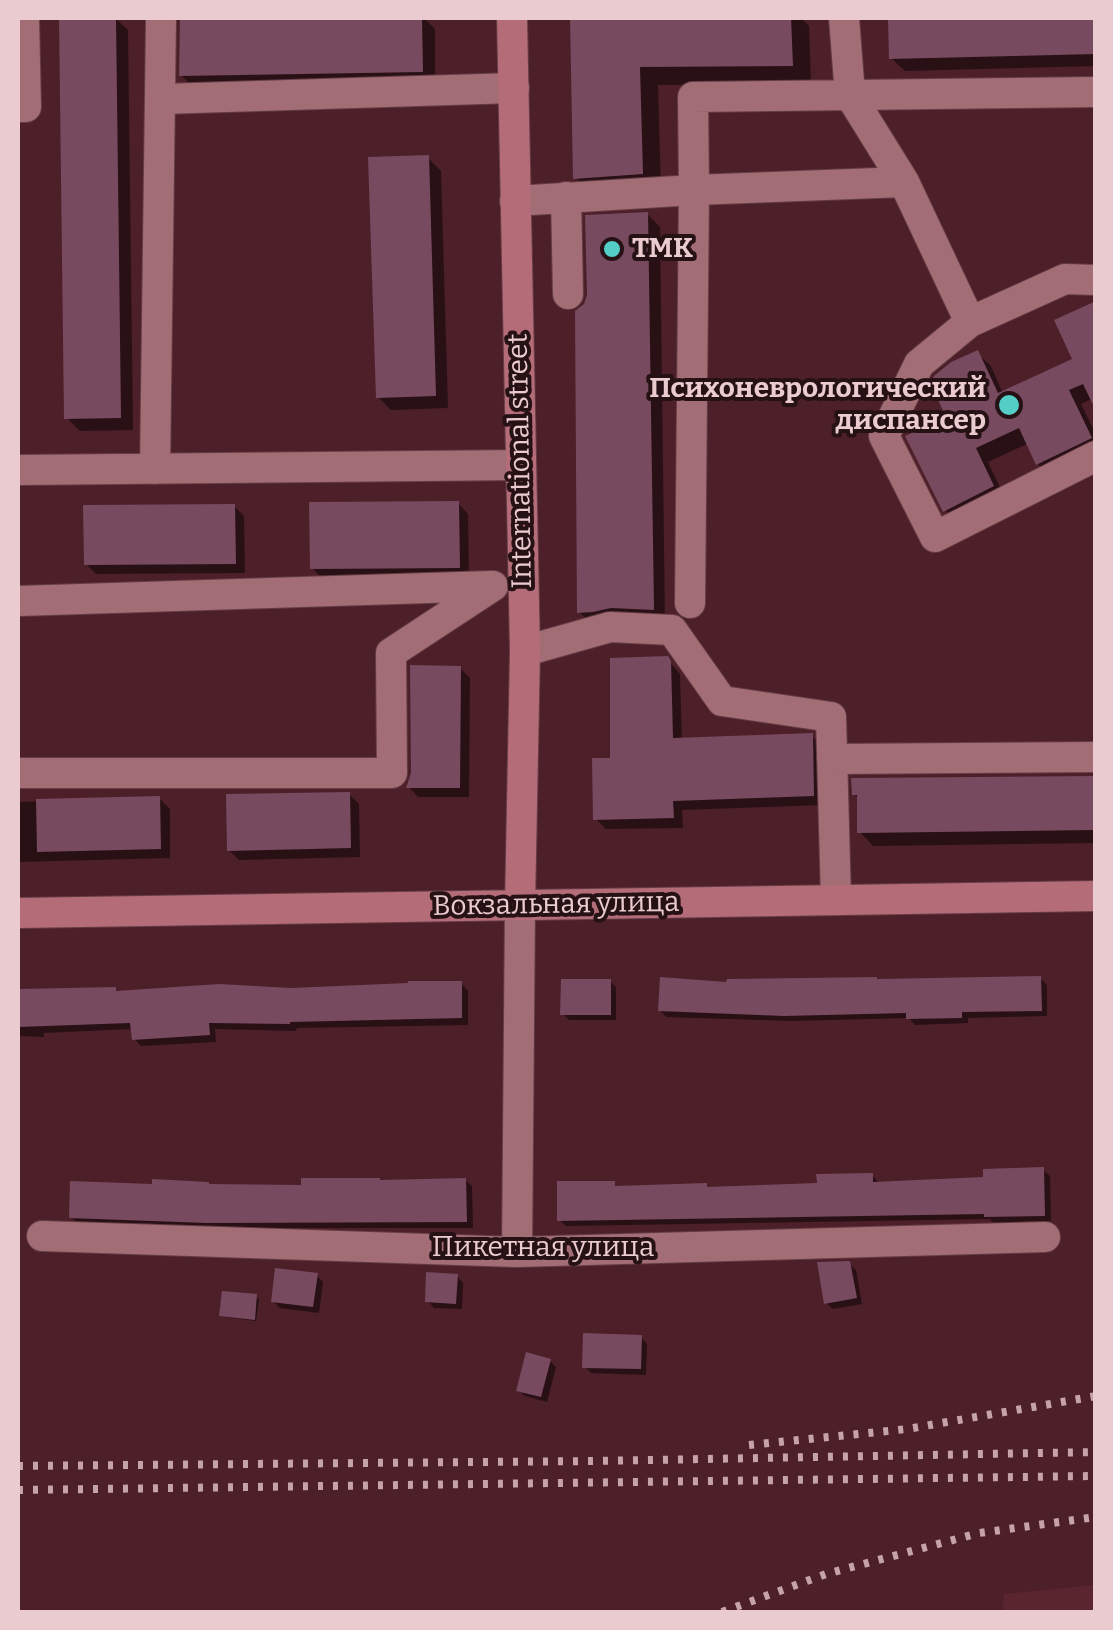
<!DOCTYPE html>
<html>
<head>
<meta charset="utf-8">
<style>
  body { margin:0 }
  #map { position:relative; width:1113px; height:1630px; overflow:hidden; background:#4d1f28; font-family:Bitter,serif }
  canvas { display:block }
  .frame { position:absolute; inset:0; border:20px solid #eacbcf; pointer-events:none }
</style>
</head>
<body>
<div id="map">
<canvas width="1113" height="1630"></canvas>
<div class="frame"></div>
</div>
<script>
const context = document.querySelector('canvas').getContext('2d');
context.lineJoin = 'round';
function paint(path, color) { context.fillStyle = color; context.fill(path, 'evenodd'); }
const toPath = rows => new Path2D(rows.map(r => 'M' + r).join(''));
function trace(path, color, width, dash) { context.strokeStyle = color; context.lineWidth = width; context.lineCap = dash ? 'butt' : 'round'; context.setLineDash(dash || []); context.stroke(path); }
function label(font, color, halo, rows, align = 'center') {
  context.font = font + ' Bitter,serif'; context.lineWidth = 8; context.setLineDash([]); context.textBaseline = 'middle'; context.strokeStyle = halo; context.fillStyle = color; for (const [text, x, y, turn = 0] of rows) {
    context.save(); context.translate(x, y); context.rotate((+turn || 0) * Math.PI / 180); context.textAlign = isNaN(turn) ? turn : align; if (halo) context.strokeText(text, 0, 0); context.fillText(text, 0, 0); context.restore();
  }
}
paint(toPath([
  [1095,1585,1095,1612,1002,1612,1004,1594]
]), '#5b2530');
paint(toPath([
  [62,18,115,18,128,30,133,430,80,431,67,418],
  [181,18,424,18,435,29,435,85,195,89,181,75],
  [572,18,801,18,809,26,811,84,658,85,661,193,595,197,576,178],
  [890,18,1096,18,1096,66,905,71,891,58],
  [428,158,441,171,448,408,391,410,378,397],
  [647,214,660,227,665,622,592,624,579,612,586,305],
  [977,353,991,366,1003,394,1075,361,1096,397,1081,404,1096,435,1096,456,1051,477,1038,464,1029,443,988,462,1006,500,959,524,945,510,950,419],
  [458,503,468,514,469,577,322,578,312,568],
  [234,506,244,516,245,573,96,574,86,564],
  [667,659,680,674,682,741,812,736,822,746,823,805,682,810,683,828,606,829,596,819,613,760],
  [460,668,470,678,469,797,418,797,409,787],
  [1096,778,1096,843,873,846,860,832,859,799,854,794],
  [349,794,359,804,360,857,239,860,229,850],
  [159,798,170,809,170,858,18,862,18,802],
  [1040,978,1047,985,1047,1016,968,1018,968,1023,915,1025,909,1018,792,1021,666,1017,660,1010],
  [610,981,616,987,616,1020,569,1020,563,1014],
  [461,983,468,991,468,1025,297,1028,296,1031,215,1029,216,1042,141,1046,134,1039,133,1029,44,1033,44,1037,18,1036,18,991,115,989,119,993,291,990],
  [1043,1170,1050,1176,1051,1221,993,1223,990,1219,566,1226,559,1220,614,1184,618,1188,706,1185,710,1189,819,1185,872,1175,878,1182,986,1179],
  [465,1180,472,1186,473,1228,215,1228,78,1224,71,1217,154,1187,208,1184,303,1187],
  [849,1264,856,1270,862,1304,833,1309,826,1303],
  [316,1275,323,1282,319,1313,280,1308,273,1301],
  [457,1276,463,1283,462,1309,434,1308,428,1301],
  [256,1297,259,1299,256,1321,224,1317,221,1315],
  [641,1337,647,1344,646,1375,591,1373,585,1367],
  [550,1361,556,1367,547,1402,525,1396,519,1390]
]), '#0007');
paint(toPath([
  [59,18,116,18,121,418,64,419],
  [180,18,422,18,423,72,179,76],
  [570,18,791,18,793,66,640,67,643,174,573,179],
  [888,18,1096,18,1096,54,889,59],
  [429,155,436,396,376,398,368,157],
  [648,212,654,610,611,608,593,612,577,613,575,311,584,304,587,295,585,215],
  [1096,301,1096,411,1083,384,1069,390,1092,438,1036,465,1019,428,976,448,994,486,943,512,905,436,946,417,930,383,934,376,951,362,978,350,998,393,1072,359,1054,320],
  [459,501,460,568,310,569,309,502],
  [235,504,236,564,84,565,83,505],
  [668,656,671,661,673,738,813,733,814,796,673,801,674,818,593,820,592,758,610,758,610,658],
  [410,665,461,666,460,788,406,788,411,773],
  [1096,776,1096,830,857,833,857,795,852,795,851,778],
  [350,792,351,848,227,851,226,794],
  [160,796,161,849,37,852,36,799],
  [1041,976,1042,1011,962,1012,962,1018,906,1019,906,1013,784,1016,658,1011,660,977,726,982,727,979,877,977,877,979],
  [561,979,611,979,611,1015,560,1015],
  [408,981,462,981,462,1018,290,1022,290,1024,209,1023,210,1035,132,1040,130,1023,18,1027,18,989,116,987,116,991,219,984,291,988,408,983],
  [1044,1167,1045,1216,984,1217,984,1214,557,1221,557,1181,615,1181,615,1186,707,1183,707,1187,817,1183,816,1174,873,1173,873,1182,983,1177,983,1169],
  [301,1178,380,1178,380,1180,466,1178,467,1222,207,1223,69,1218,70,1181,152,1184,152,1179,209,1182,209,1184,301,1185],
  [850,1261,857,1298,824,1304,817,1262],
  [275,1268,318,1273,313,1307,271,1302],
  [426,1272,458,1274,456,1304,425,1302],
  [222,1291,257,1294,255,1320,219,1316],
  [583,1333,642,1335,641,1369,582,1368],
  [526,1352,551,1359,541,1397,516,1391]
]), '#784a60');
const minor = toPath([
  [844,18,850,95,904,182,970,322],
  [162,99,514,88],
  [18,107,26,107,24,18],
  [566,197,568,294],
  [515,201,694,190,904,182],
  [1096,280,1065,279,970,322,919,364,884,436,935,537,1096,456],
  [155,469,161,18],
  [18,470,521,465],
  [18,601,491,586],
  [690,603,694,190,693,97,1096,92],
  [525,651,610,627,672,630,722,701,831,717,836,900],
  [832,759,1096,757],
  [18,773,392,773,391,653,493,586],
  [42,1236,517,1252,1045,1237],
  [517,1252,520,905]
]);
const major = toPath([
  [512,18,525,651,520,905],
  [18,913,1096,896]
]);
trace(minor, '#653d46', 32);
trace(major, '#653d46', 32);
trace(minor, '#a36d75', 30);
trace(major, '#b46c78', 30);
trace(toPath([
  [749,1445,907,1429,1096,1396],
  [18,1466,593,1461,1096,1452],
  [18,1490,1096,1476],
  [722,1612,826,1574,979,1533,1096,1517]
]), '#c6a3a8', 8, [5, 10]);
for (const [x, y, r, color] of [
  [612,249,10,"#54cdc6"],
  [1009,405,12,"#54cdc6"]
]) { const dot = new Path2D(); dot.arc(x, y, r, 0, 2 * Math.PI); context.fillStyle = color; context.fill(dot); trace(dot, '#261115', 4); }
label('bold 28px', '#eacbcf', '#261115', [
  ["ТМК",632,249],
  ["Психоневрологический",986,389,"right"],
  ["диспансер",986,421,"right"]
], 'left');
label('28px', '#eacbcf', '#261115', [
  ["International street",521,461,-91],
  ["Вокзальная улица",556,905,-1],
  ["Пикетная улица",543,1248]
]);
</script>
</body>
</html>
